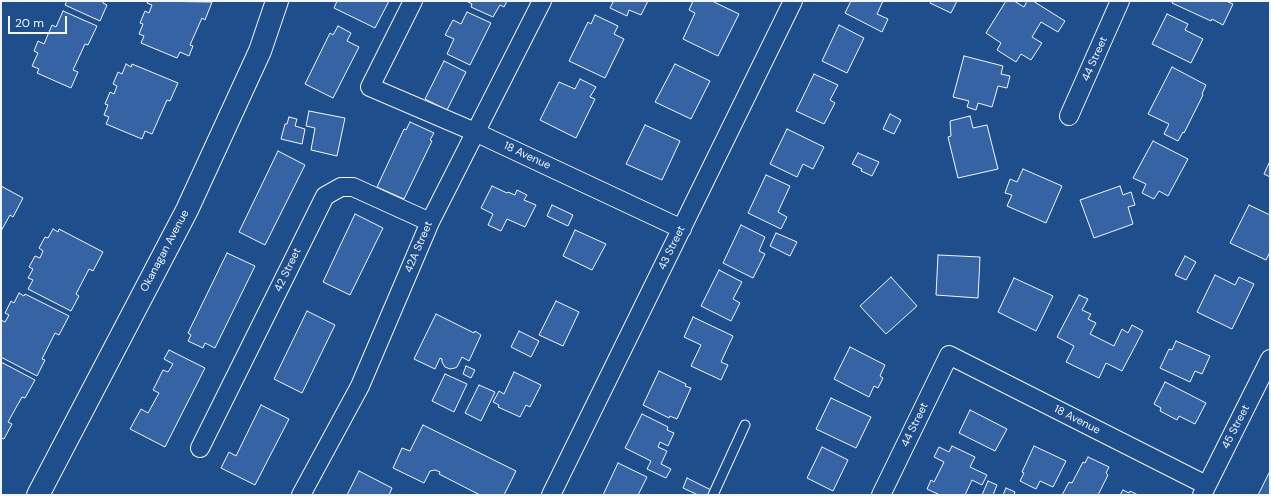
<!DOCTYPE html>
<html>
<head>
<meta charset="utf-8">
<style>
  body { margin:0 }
  #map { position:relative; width:1271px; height:496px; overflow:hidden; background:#1f4e8c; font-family:"DM Sans",sans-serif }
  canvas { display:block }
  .frame { position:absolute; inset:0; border:2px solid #f2f6ff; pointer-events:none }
  .scale { position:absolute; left:8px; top:16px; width:59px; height:18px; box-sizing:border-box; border:2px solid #f2f6ff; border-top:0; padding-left:5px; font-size:12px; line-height:14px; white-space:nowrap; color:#f2f6ff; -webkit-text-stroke:3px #1f4e8c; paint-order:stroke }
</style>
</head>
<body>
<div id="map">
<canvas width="1271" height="496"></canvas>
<div class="frame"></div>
<div class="scale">20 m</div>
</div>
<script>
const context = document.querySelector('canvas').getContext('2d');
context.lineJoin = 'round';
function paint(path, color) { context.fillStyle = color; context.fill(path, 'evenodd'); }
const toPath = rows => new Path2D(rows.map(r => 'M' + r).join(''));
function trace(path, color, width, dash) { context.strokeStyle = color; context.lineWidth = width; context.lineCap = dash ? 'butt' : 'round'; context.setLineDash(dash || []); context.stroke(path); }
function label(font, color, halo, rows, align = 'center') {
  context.font = font + ' "DM Sans",sans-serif'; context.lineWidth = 3; context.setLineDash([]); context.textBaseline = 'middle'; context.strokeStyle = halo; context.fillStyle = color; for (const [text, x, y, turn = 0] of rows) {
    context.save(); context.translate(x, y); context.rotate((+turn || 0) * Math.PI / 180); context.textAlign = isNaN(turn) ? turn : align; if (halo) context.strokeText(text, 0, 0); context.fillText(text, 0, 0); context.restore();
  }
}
const building = toPath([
  [67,1,103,1,103,3,107,5,100,21,65,5,67,1],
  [148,1,212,2,205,20,202,18,190,45,193,46,189,56,180,52,177,58,141,43,144,36,139,34,143,24,140,23,145,11,149,13,152,5,147,3,148,1],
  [337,1,389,1,375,28,334,8,337,1],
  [466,1,507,1,504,7,500,5,493,17,471,7,472,4,466,1],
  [611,1,648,1,641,15,629,10,627,16,610,8,613,2,611,1],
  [693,1,712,1,739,14,718,56,683,39,695,13,689,10,693,1],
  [851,1,883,1,877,14,888,19,882,32,845,13,851,1],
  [931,1,957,1,951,13,930,3,931,1],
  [1006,1,1014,1,1024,7,1027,1,1033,1,1065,21,1058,32,1041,22,1032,37,1042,43,1031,60,1021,54,1016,62,997,50,1001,43,986,33,1006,1],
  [1173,1,1226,1,1233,4,1223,25,1212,19,1211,21,1172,3,1173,1],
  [63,11,97,26,88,45,85,44,73,70,78,72,71,88,37,73,39,69,32,66,38,53,34,51,38,41,44,44,52,25,56,27,63,11],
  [467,12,491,23,470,65,447,54,454,39,445,35,453,20,461,24,467,12],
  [1167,14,1188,24,1185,30,1203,39,1191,63,1152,44,1167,14],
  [595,15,618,26,614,34,624,39,605,78,569,61,588,22,591,24,595,15],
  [839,25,864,38,847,73,822,61,839,25],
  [338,26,351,33,347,41,359,47,333,98,305,84,330,33,333,35,338,26],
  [964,56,1003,66,1001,74,1010,76,1007,88,998,86,992,107,978,103,976,110,967,107,969,101,953,97,964,56],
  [444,61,466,72,447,110,425,99,444,61],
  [126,64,131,67,132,64,178,83,170,101,167,100,152,134,145,131,142,139,106,124,109,117,104,115,108,105,105,104,110,92,114,94,117,86,113,84,118,72,122,74,126,64],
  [675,64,710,81,691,119,655,102,675,64],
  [1172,67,1206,85,1202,94,1203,95,1184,133,1183,132,1178,141,1164,134,1169,124,1148,114,1172,67],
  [814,74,838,85,830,100,835,103,824,124,796,111,814,74],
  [580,79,596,87,590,97,595,99,576,138,540,120,559,82,575,89,580,79],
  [309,111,345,118,337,156,311,150,315,128,306,126,309,111],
  [890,114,901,120,894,134,883,129,890,114],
  [970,116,973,128,987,125,998,169,958,178,948,137,951,136,950,121,970,116],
  [289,117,297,119,295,126,305,129,302,144,281,139,285,124,287,124,289,117],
  [410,122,434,133,430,140,432,141,404,199,377,187,404,129,406,130,410,122],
  [645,125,680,141,662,180,626,164,645,125],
  [787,129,824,147,813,169,803,164,797,177,770,164,787,129],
  [1153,141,1188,159,1168,196,1159,191,1154,199,1142,193,1146,184,1133,178,1153,141],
  [278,151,305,165,265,245,239,232,278,151],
  [858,153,879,162,872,176,861,171,862,169,852,164,858,153],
  [1270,161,1270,177,1264,174,1270,161],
  [1023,169,1062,186,1046,223,1007,206,1012,195,1005,193,1010,179,1017,182,1023,169],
  [766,175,790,186,778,212,787,217,781,229,748,213,766,175],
  [1,186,23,198,13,217,10,215,1,231,1,186],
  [492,186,507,193,508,192,515,195,517,190,527,195,524,200,536,205,525,227,507,219,501,231,488,225,493,214,481,208,492,186],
  [1120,186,1123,195,1131,192,1135,205,1128,207,1133,224,1094,238,1080,200,1120,186],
  [552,205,573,215,568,226,547,216,552,205],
  [1249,205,1270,215,1270,252,1266,260,1230,243,1249,205],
  [355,214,383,228,350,295,323,282,355,214],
  [741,225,765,237,759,251,765,254,753,278,723,263,741,225],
  [53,229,58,232,59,229,103,252,93,271,89,269,76,294,79,296,71,311,28,289,33,280,28,278,33,269,29,267,35,256,40,258,43,251,39,248,45,237,48,238,53,229],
  [575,230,606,244,592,270,563,256,575,230],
  [776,233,797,242,790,256,770,246,776,233],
  [227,253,255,266,215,348,205,343,203,348,188,341,191,335,188,333,227,253],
  [938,255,980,257,978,298,936,295,938,255],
  [1185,256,1196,262,1186,280,1175,275,1185,256],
  [719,270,742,282,733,299,740,303,731,321,701,306,719,270],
  [1215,275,1235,285,1239,277,1254,284,1232,329,1197,312,1215,275],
  [891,277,917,306,886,334,860,306,891,277],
  [1014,278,1053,296,1036,331,998,312,1014,278],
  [19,293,24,296,25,294,69,316,59,335,55,333,42,359,45,360,37,376,1,357,1,320,5,322,9,315,5,313,11,301,14,303,19,293],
  [1079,295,1088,299,1082,310,1091,314,1088,319,1096,323,1090,334,1114,346,1122,329,1128,333,1132,325,1143,331,1122,371,1106,363,1099,378,1066,362,1074,346,1057,337,1079,295],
  [556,301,579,312,563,346,539,335,556,301],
  [307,311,335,325,302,393,274,379,307,311],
  [436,314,474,333,475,331,481,335,469,361,462,357,457,367,455,368,450,369,445,367,442,362,442,359,440,358,435,369,414,359,436,314],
  [693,317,733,336,721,362,728,365,721,380,691,366,701,345,684,337,693,317],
  [519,331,539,341,531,357,511,347,519,331],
  [1176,341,1210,356,1202,374,1195,371,1190,382,1160,368,1169,349,1172,350,1176,341],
  [850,347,885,365,880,376,883,378,878,388,874,386,869,397,834,379,850,347],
  [169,350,205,368,165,447,130,429,141,409,148,413,159,393,153,390,163,370,168,372,173,364,164,359,169,350],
  [1,362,35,380,25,398,22,397,8,422,12,424,4,439,1,438,1,362],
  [466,366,475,370,471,378,463,374,466,366],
  [659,371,686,384,685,386,691,388,677,419,670,416,669,418,643,405,659,371],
  [514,372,541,385,530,407,526,405,520,417,498,407,499,405,493,402,499,391,504,394,514,372],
  [445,374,467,384,454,412,432,401,445,374],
  [1165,382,1206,403,1195,424,1179,416,1177,420,1160,411,1161,408,1154,404,1165,382],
  [479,385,495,392,481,421,465,413,479,385],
  [831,398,871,417,856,448,816,429,831,398],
  [261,405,289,419,255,485,221,468,229,452,236,456,261,405],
  [970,410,1007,429,995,451,959,433,970,410],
  [642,414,668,427,667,430,674,433,668,446,660,442,658,447,667,451,661,464,671,469,666,478,647,469,651,461,625,448,642,414],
  [423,425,516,471,504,495,480,495,439,474,440,472,435,470,430,471,424,483,393,468,402,448,410,451,423,425],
  [952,446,975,457,970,467,987,475,982,485,972,480,965,495,940,495,927,489,931,480,934,482,944,462,934,457,939,447,949,452,952,446],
  [1034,446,1066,461,1053,487,1040,481,1036,489,1020,481,1024,473,1022,472,1034,446],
  [822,447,848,460,833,491,807,478,822,447],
  [1088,457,1109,467,1106,473,1108,475,1098,495,1062,495,1069,482,1072,483,1083,462,1085,463,1088,457],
  [618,463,647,477,638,495,603,495,618,463],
  [359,471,392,488,389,495,347,495,359,471],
  [1270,471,1270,495,1258,495,1270,471],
  [687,478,711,490,708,495,698,495,683,488,687,478],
  [988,481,997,485,993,495,982,495,988,481],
  [1006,488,1015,492,1014,495,1003,495,1006,488],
  [1123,490,1129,493,1130,491,1138,495,1120,495,1123,490]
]);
paint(building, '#3563a3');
trace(building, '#f2f6ff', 1);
const service = toPath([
  [713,495,745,425]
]);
const minor = toPath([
  [413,1,370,87,475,132,682,229],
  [1069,116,1120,1],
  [200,448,325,196,341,187,353,187,430,222],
  [301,495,360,386,430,222,542,1],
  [551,495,793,1],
  [881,495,949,355,1206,485],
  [1202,495,1270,359]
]);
const tertiary = toPath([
  [38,495,187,210,260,51,277,1]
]);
trace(service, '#f2f6ff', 11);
trace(minor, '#f2f6ff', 20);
trace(tertiary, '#f2f6ff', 24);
trace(service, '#1f4e8c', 9);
trace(minor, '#1f4e8c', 18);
trace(tertiary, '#1f4e8c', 22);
label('11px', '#f2f6ff', '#1f4e8c', [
  ["44 Street",1095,59,-66],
  ["18 Avenue",527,156,25],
  ["42A Street",419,247,-67],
  ["43 Street",672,248,-64],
  ["Okanagan Avenue",165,251,-62],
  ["42 Street",288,270,-64],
  ["18 Avenue",1077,420,27],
  ["44 Street",915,425,-64],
  ["45 Street",1236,427,-63]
]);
</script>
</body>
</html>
